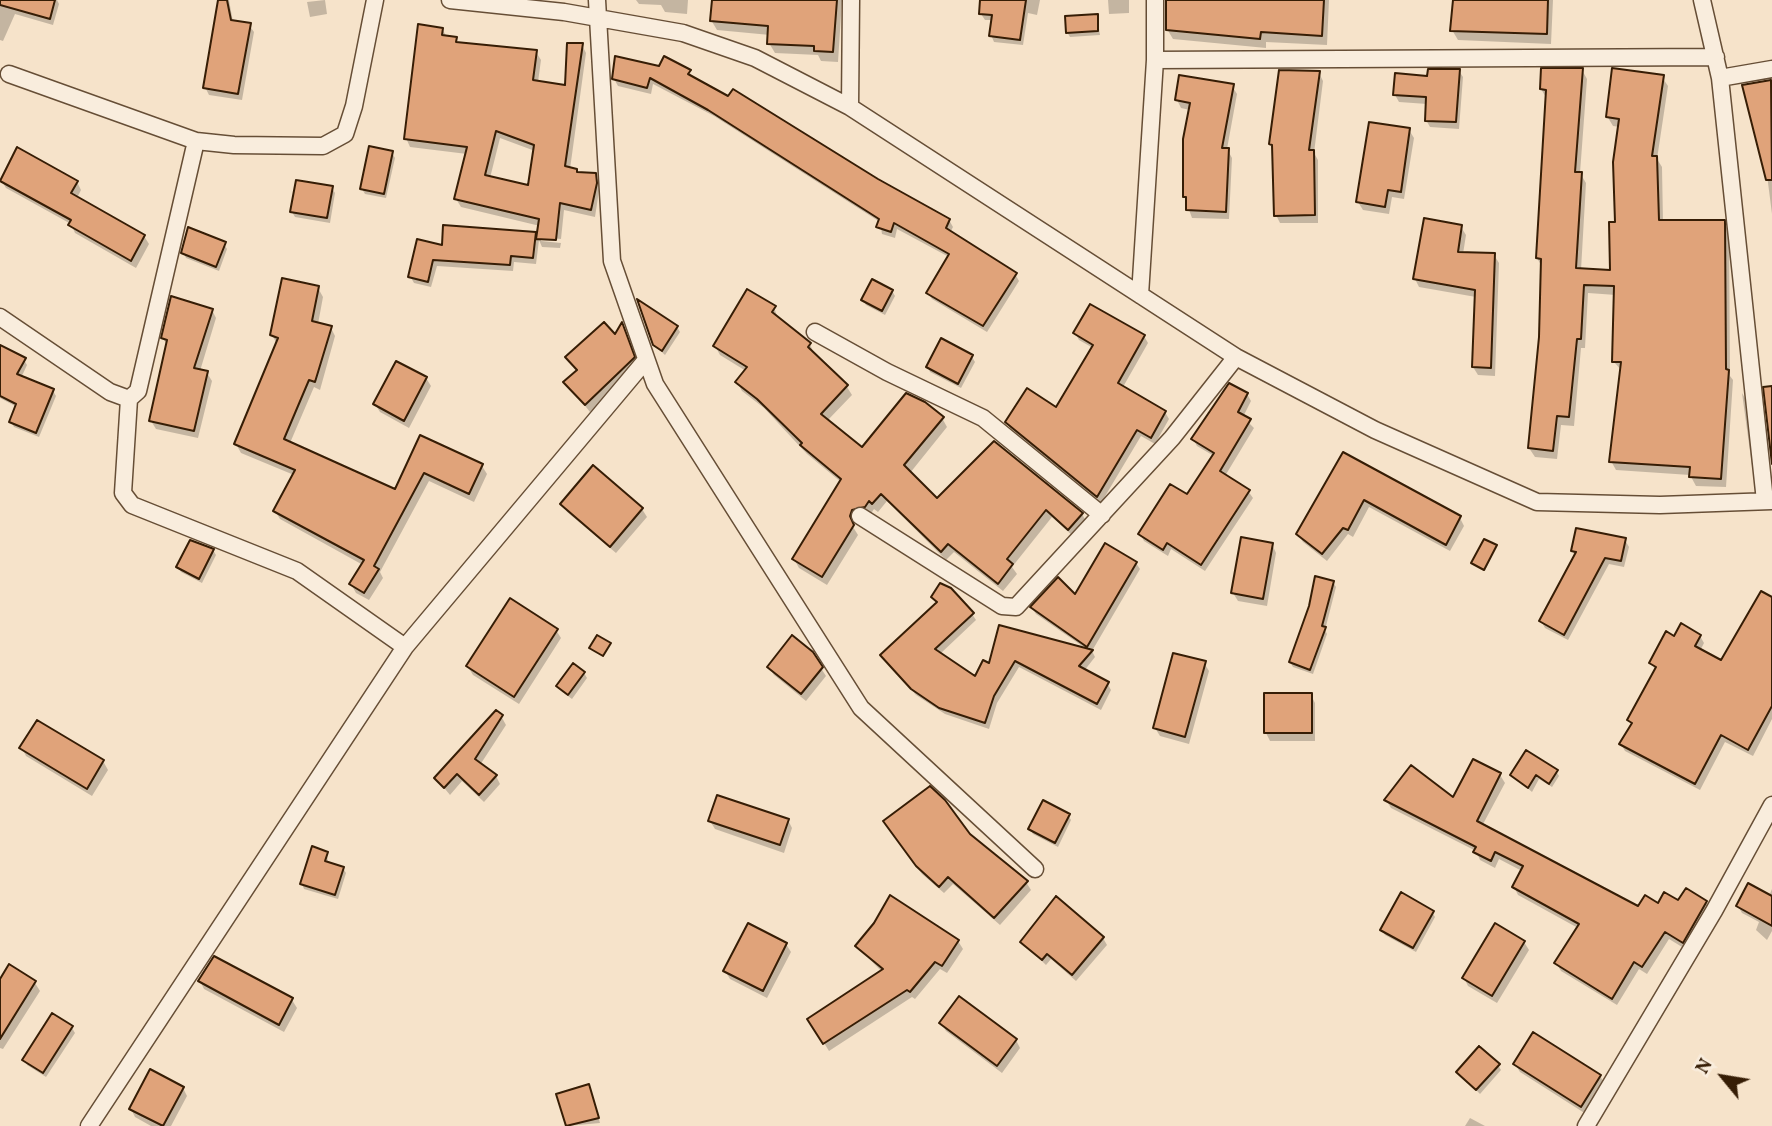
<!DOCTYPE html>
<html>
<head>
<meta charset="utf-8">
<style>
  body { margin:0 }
  #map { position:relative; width:1772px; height:1126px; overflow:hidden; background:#f6e3ca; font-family:Vollkorn,serif }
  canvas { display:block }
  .north { position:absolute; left:1688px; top:1042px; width:70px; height:70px; -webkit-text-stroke:5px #f9eddd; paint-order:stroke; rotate:300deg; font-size:19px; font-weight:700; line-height:28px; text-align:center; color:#361d05 }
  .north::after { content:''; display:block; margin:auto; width:24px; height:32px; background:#361d05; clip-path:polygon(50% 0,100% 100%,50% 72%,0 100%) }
</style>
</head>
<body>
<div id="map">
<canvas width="1772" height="1126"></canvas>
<div class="north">N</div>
</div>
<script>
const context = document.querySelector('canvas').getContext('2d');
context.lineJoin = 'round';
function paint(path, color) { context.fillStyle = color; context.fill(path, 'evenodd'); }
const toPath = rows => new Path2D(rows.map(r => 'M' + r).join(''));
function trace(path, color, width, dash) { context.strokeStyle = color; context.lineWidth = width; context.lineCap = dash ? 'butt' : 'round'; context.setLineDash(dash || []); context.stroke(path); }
paint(toPath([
  [0,0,57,0,59,4,53,25,15,14,3,41,0,40],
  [221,0,229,0,233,22,249,25,254,32,242,100,209,95,205,87],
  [325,0,327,14,310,17,307,2],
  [636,0,688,0,687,14,665,12,661,5,639,4],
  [713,0,842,0,838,62,821,61,818,55,775,53,769,43,770,35,717,30,711,20],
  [981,0,1040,0,1037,15,1028,13,1023,45,994,42,991,35,993,20,985,20,981,14],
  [1108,0,1129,0,1129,13,1109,14],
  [1167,0,1329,0,1327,45,1266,42,1266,48,1173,39,1167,29],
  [1454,0,1553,0,1551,44,1458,40,1452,30],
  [1097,16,1100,35,1070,37,1067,32],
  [442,29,447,37,456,39,459,44,536,52,541,60,538,82,567,87,582,45,586,53,570,169,578,174,595,175,600,184,595,217,564,210,561,239,541,237,541,241,561,243,560,248,542,247,539,240,536,264,514,262,513,271,437,266,431,287,414,283,410,276,443,247,535,234,538,239,540,226,461,207,456,199,467,154,410,147,406,138],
  [500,138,535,151,530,187,490,178],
  [660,68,689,71,694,80,949,220,953,227,950,233,1015,274,1019,281,987,332,932,299,928,293,949,257,897,229,895,238,882,234,880,222,714,116,653,84,651,94,618,86,614,79],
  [1582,70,1587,79,1580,173,1586,183,1581,270,1612,272,1620,127,1613,126,1607,116,1662,77,1668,86,1657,159,1662,167,1663,222,1724,222,1729,231,1730,376,1733,380,1726,487,1696,486,1690,475,1616,470,1611,461,1622,371,1614,362,1616,295,1588,293,1585,348,1581,348,1574,426,1561,425,1557,459,1535,457,1529,448,1541,338,1542,267,1537,258,1547,99,1541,89],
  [1459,71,1463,77,1459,129,1430,127,1426,120,1427,104,1399,102,1395,95,1429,77],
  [1319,73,1323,81,1314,153,1318,160,1318,223,1280,223,1276,215,1274,150,1271,144],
  [1770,82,1772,85,1772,214,1767,175],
  [1232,86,1237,94,1227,149,1232,158,1229,219,1192,218,1184,196,1190,110,1181,108,1177,100],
  [1409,130,1414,138,1404,199,1392,197,1389,214,1363,210,1358,202],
  [392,153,395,158,386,198,365,194,362,189],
  [1,180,77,182,81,190,77,198,144,236,149,244,136,268,75,233,71,224,6,188],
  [332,188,335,193,330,223,295,217,292,212],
  [1461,227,1466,235,1463,254,1494,255,1499,263,1495,376,1478,375,1473,367,1476,297,1419,287,1415,279],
  [224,244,227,249,219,271,186,258,183,252],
  [318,288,323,297,318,324,331,328,335,336,320,390,314,387,290,443,395,491,420,437,482,466,487,474,474,502,429,481,380,572,383,578,369,600,356,593,351,584,363,565,280,519,275,511,294,475,241,453,236,444,277,344,272,335],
  [892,291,895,296,885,315,866,305,863,300],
  [774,307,778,319,810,344,814,354,847,387,852,395,827,421,862,449,942,418,947,427,910,473,937,500,995,443,1082,514,1087,523,1074,537,1052,517,1012,567,1017,574,1003,591,954,552,946,560,887,501,878,512,874,509,870,515,856,518,853,527,858,535,827,585,799,568,794,559,841,482,807,454,764,408,742,391,737,382,746,371,720,355,715,346],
  [212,310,216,318,200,371,207,373,212,381,198,438,156,429,151,421,168,347,163,338],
  [622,325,638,366,590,412,566,382,577,371,567,357,615,337],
  [677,327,680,332,665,355,654,345],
  [1075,333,1144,336,1148,343,1123,387,1165,412,1169,419,1155,444,1141,436,1101,503,1011,429,1007,422,1057,409,1093,348,1079,340],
  [0,347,24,360,27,365,21,378,53,391,56,396,39,437,14,427,11,422,17,407,0,398],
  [972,357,975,362,961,388,930,372,928,367],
  [426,378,431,386,409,428,380,412,375,404],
  [1742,393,1746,400,1754,469,1752,466],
  [1247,394,1251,401,1243,417,1254,428,1225,476,1248,491,1253,498,1205,571,1171,549,1168,556,1144,541,1140,534,1188,497,1214,456,1197,446,1193,439],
  [1344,454,1460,518,1464,526,1450,551,1369,507,1353,537,1348,534,1327,561,1303,542,1298,534],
  [563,504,642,509,647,517,616,553,567,512],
  [1625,540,1629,547,1624,567,1609,564,1568,640,1545,628,1541,621,1576,557,1572,551],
  [1272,544,1276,553,1267,606,1238,601,1233,593],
  [1496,547,1485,571,1474,565,1473,563],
  [213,550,216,555,202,583,181,572,178,567],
  [1136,563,1140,569,1092,651,1095,657,1084,671,1107,683,1111,690,1101,710,1019,667,997,703,989,729,945,714,916,695,882,656,937,604,933,597,972,614,976,620,940,654,976,678,990,666,1000,627,1088,650,1036,614,1032,608,1075,597],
  [1333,582,1336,587,1325,630,1327,634,1313,674,1293,667,1290,662],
  [1772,599,1772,719,1753,756,1725,742,1700,790,1625,751,1621,744,1632,726,1629,720,1656,671,1651,663,1675,638,1700,636,1704,643,1700,651,1722,663],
  [556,630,561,638,519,704,473,675,468,667],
  [811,653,826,676,806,701,774,675,769,667],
  [1204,663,1209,671,1189,744,1160,736,1155,728],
  [584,673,587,678,572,699,561,691,558,686],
  [1311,695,1315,703,1315,741,1270,741,1266,733],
  [501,716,506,725,480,765,496,776,500,784,484,802,462,781,450,795,436,778],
  [22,748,103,761,108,770,92,796,26,756],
  [1556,771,1559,776,1552,787,1539,779,1532,792,1512,775],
  [1500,775,1505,783,1482,826,1639,908,1706,903,1711,910,1687,950,1669,939,1647,974,1639,969,1617,1005,1561,971,1556,963,1578,928,1518,895,1514,887,1522,871,1499,859,1495,868,1480,860,1476,851,1391,808,1386,800,1454,799],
  [1068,815,1071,820,1058,847,1033,834,1030,829],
  [788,820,792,828,784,853,715,829,710,821],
  [890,830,969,835,1026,882,1031,890,1000,925,953,884,944,893,922,874],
  [327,853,328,864,343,868,346,873,338,899,304,889,302,884],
  [1772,889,1772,931,1767,940,1756,930,1759,922,1742,913,1738,906,1769,896],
  [1432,912,1435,917,1416,952,1385,935,1382,930],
  [1103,938,1107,945,1076,981,1051,959,1046,965,1022,942],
  [958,941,963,949,947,973,940,969,915,999,912,997,829,1051,809,1019,882,972,857,946],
  [1524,942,1529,950,1497,1003,1468,986,1464,978],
  [786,944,791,952,767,998,730,979,725,971],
  [200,981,292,1000,297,1008,284,1032,204,989],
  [0,982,35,983,40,991,3,1049,0,1048],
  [941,1023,1016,1040,1020,1048,1002,1073,946,1031],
  [72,1028,75,1033,46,1077,27,1065,24,1060],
  [1515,1064,1600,1076,1605,1084,1586,1114,1520,1072],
  [1498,1065,1501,1070,1480,1094,1458,1072],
  [183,1088,187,1096,171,1126,151,1126,135,1117,131,1109],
  [591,1091,600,1123,567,1126,558,1095],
  [1470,1118,1485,1126,1465,1126]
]), '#0003');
const building = toPath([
  [0,0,55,0,50,19,0,5,0,0],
  [218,0,227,0,231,20,251,23,238,94,203,88,218,0],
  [712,0,837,0,833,52,814,51,814,46,767,44,768,26,710,21,712,0],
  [980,0,1026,0,1020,40,989,36,992,15,979,14,980,0],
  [1166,0,1324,0,1322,36,1261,32,1260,39,1166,30,1166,0],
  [1453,0,1548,0,1547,34,1450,31,1453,0],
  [1098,14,1098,31,1066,33,1065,16,1098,14],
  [418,24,443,28,442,35,457,37,456,42,537,50,533,80,565,85,567,43,583,43,565,166,577,169,577,172,596,173,597,183,591,210,560,203,556,240,536,239,539,219,454,199,467,147,404,139,418,24],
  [496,131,534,145,528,185,485,175,496,131],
  [615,56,659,66,664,56,691,70,688,74,728,96,733,89,878,179,950,219,946,228,1017,273,983,326,926,293,949,254,894,223,891,232,876,227,879,219,708,110,650,78,647,88,612,79,615,56],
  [1541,68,1583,68,1575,172,1582,172,1576,268,1610,270,1609,222,1615,222,1613,162,1619,119,1606,117,1612,68,1664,75,1652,156,1657,156,1659,220,1725,220,1726,369,1729,370,1721,479,1689,477,1690,467,1609,462,1621,362,1612,362,1614,286,1584,285,1581,339,1577,339,1569,417,1557,416,1553,451,1528,448,1539,337,1541,259,1536,258,1546,90,1540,89,1541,68],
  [1428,69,1460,69,1456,122,1425,121,1426,97,1393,95,1395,73,1427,76,1428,69],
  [1279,70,1320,71,1309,150,1314,150,1315,215,1274,216,1272,145,1269,144,1279,70],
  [1179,75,1234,84,1222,148,1229,148,1226,212,1186,210,1186,197,1183,197,1183,139,1190,103,1175,100,1179,75],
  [1771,80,1772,180,1766,180,1742,85,1771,80],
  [1369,122,1410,128,1401,192,1388,190,1385,207,1356,202,1369,122],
  [369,146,393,151,384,194,360,189,369,146],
  [17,147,78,181,71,193,145,235,131,261,68,225,71,220,0,181,17,147],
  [296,180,333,186,327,218,290,212,296,180],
  [1424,218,1462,225,1458,252,1495,253,1491,368,1472,367,1475,290,1413,279,1424,218],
  [443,225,536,232,533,258,511,256,510,265,433,260,428,282,408,277,417,239,442,245,443,225],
  [188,227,226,242,216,267,181,253,188,227],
  [282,278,319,286,312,321,332,326,315,382,309,380,284,439,395,489,420,435,483,464,469,494,424,473,374,566,379,569,364,593,349,584,364,560,273,511,295,470,234,444,278,338,270,335,282,278],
  [872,279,893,290,882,311,861,300,872,279],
  [747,289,776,306,772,312,811,343,808,347,848,385,821,414,862,447,906,393,925,402,944,417,904,465,937,498,994,441,1083,513,1068,530,1046,510,1007,559,1013,564,998,584,948,544,941,552,881,494,872,504,869,501,865,507,852,510,850,516,854,525,822,577,792,559,841,479,800,445,802,443,757,399,735,382,747,367,713,346,747,289],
  [171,296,213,309,194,368,208,371,194,431,149,421,167,340,161,338,171,296],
  [637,299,678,326,662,351,653,345,637,299],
  [1090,304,1145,335,1118,383,1166,411,1151,438,1137,430,1097,497,1005,422,1027,388,1056,407,1093,345,1073,333,1090,304],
  [604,322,615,334,622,322,635,357,585,405,563,382,577,370,565,357,604,322],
  [941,338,973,355,958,384,926,367,941,338],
  [0,345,26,358,17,374,54,389,36,433,9,422,16,404,0,396,0,345],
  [396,361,427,377,404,421,373,404,396,361],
  [1229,383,1248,393,1238,412,1251,419,1220,471,1250,490,1201,565,1167,543,1163,550,1138,534,1170,484,1187,494,1214,453,1191,439,1229,383],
  [1772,386,1772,464,1763,387,1772,386],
  [1343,452,1461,516,1446,545,1364,500,1348,530,1343,528,1322,554,1296,534,1343,452],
  [593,465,643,508,610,547,560,504,593,465],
  [1576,528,1626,538,1621,561,1605,558,1564,635,1539,621,1576,552,1571,551,1576,528],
  [1241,537,1273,543,1263,599,1231,593,1241,537],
  [1484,539,1497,545,1484,570,1471,563,1484,539],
  [190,540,214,549,199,579,176,567,190,540],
  [1105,543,1137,562,1087,647,1030,607,1058,577,1075,594,1105,543],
  [1315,576,1334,581,1322,626,1326,627,1310,670,1289,662,1309,606,1315,576],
  [940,583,951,588,974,613,935,649,975,676,983,660,989,663,999,625,1093,650,1079,666,1109,682,1097,704,1015,661,994,696,985,723,939,708,911,689,880,655,937,602,931,597,940,583],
  [1761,591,1772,597,1772,706,1748,750,1721,735,1695,784,1619,744,1632,723,1627,720,1656,667,1649,663,1666,631,1674,636,1681,623,1701,635,1695,646,1721,660,1761,591],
  [510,598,558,629,514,697,466,666,510,598],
  [597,635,611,643,603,656,589,648,597,635],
  [792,635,813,652,823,667,801,694,767,667,792,635],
  [1173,653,1206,661,1185,737,1153,728,1173,653],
  [573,663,585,672,568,695,556,686,573,663],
  [1264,693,1312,693,1312,733,1264,733,1264,693],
  [496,710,503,715,475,759,497,775,479,795,457,774,444,788,434,778,496,710],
  [37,720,104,760,87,789,19,748,37,720],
  [1526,750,1558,770,1549,784,1536,775,1528,788,1510,775,1526,750],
  [1473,759,1501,773,1477,821,1638,906,1645,895,1658,903,1664,892,1678,900,1686,888,1707,901,1683,943,1665,932,1642,967,1634,962,1612,999,1554,963,1579,924,1512,887,1523,866,1495,852,1491,861,1473,852,1476,847,1384,800,1411,765,1453,797,1473,759],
  [930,786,945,800,970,834,1028,881,994,918,948,877,939,887,916,866,883,821,930,786],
  [717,795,789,819,780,845,708,821,717,795],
  [1043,800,1070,814,1055,843,1028,829,1043,800],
  [312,846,328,852,325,861,344,867,335,895,300,884,312,846],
  [1748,883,1772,896,1772,926,1736,906,1748,883],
  [1401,892,1434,911,1413,948,1380,930,1401,892],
  [890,895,959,940,942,966,935,962,910,992,907,990,823,1044,807,1019,883,969,855,946,874,923,890,895],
  [1056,896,1104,937,1072,975,1047,954,1042,960,1020,942,1056,896],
  [748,923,787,943,763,991,723,971,748,923],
  [1495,923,1525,941,1492,996,1462,978,1495,923],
  [214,956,293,998,279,1025,198,981,214,956],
  [9,964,36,981,0,1039,0,979,9,964],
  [959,996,1017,1039,997,1066,939,1023,959,996],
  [52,1013,73,1026,43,1073,22,1060,52,1013],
  [1533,1032,1601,1075,1581,1107,1513,1064,1533,1032],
  [1479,1046,1500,1064,1476,1090,1456,1072,1479,1046],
  [150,1069,184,1087,163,1126,129,1109,150,1069],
  [589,1084,599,1118,566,1126,556,1094,589,1084]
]);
paint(building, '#e0a37a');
trace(building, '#361d05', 2);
const minor = toPath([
  [450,0,564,12,683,33,755,58,850,107,1236,357,1375,430,1537,502,1660,505,1772,501],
  [597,0,612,261,655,384,861,708,1035,869],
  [1702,0,1720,78,1765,501],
  [1155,60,1716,57],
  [9,74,196,141,234,145,323,146,345,134,354,106,375,0],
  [1720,78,1772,69],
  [850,107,851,0],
  [1140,295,1155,60,1155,0],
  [0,317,110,392,129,399,138,391,196,141],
  [815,332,887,372,983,418,1102,515],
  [129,399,123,493,132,505,297,571,405,647],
  [860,516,1002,606,1016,607,1172,438,1236,357],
  [89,1126,405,647,646,360],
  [1586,1126,1714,911,1772,805]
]);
trace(minor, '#664e36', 19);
trace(minor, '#f9eddd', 16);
</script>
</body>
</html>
